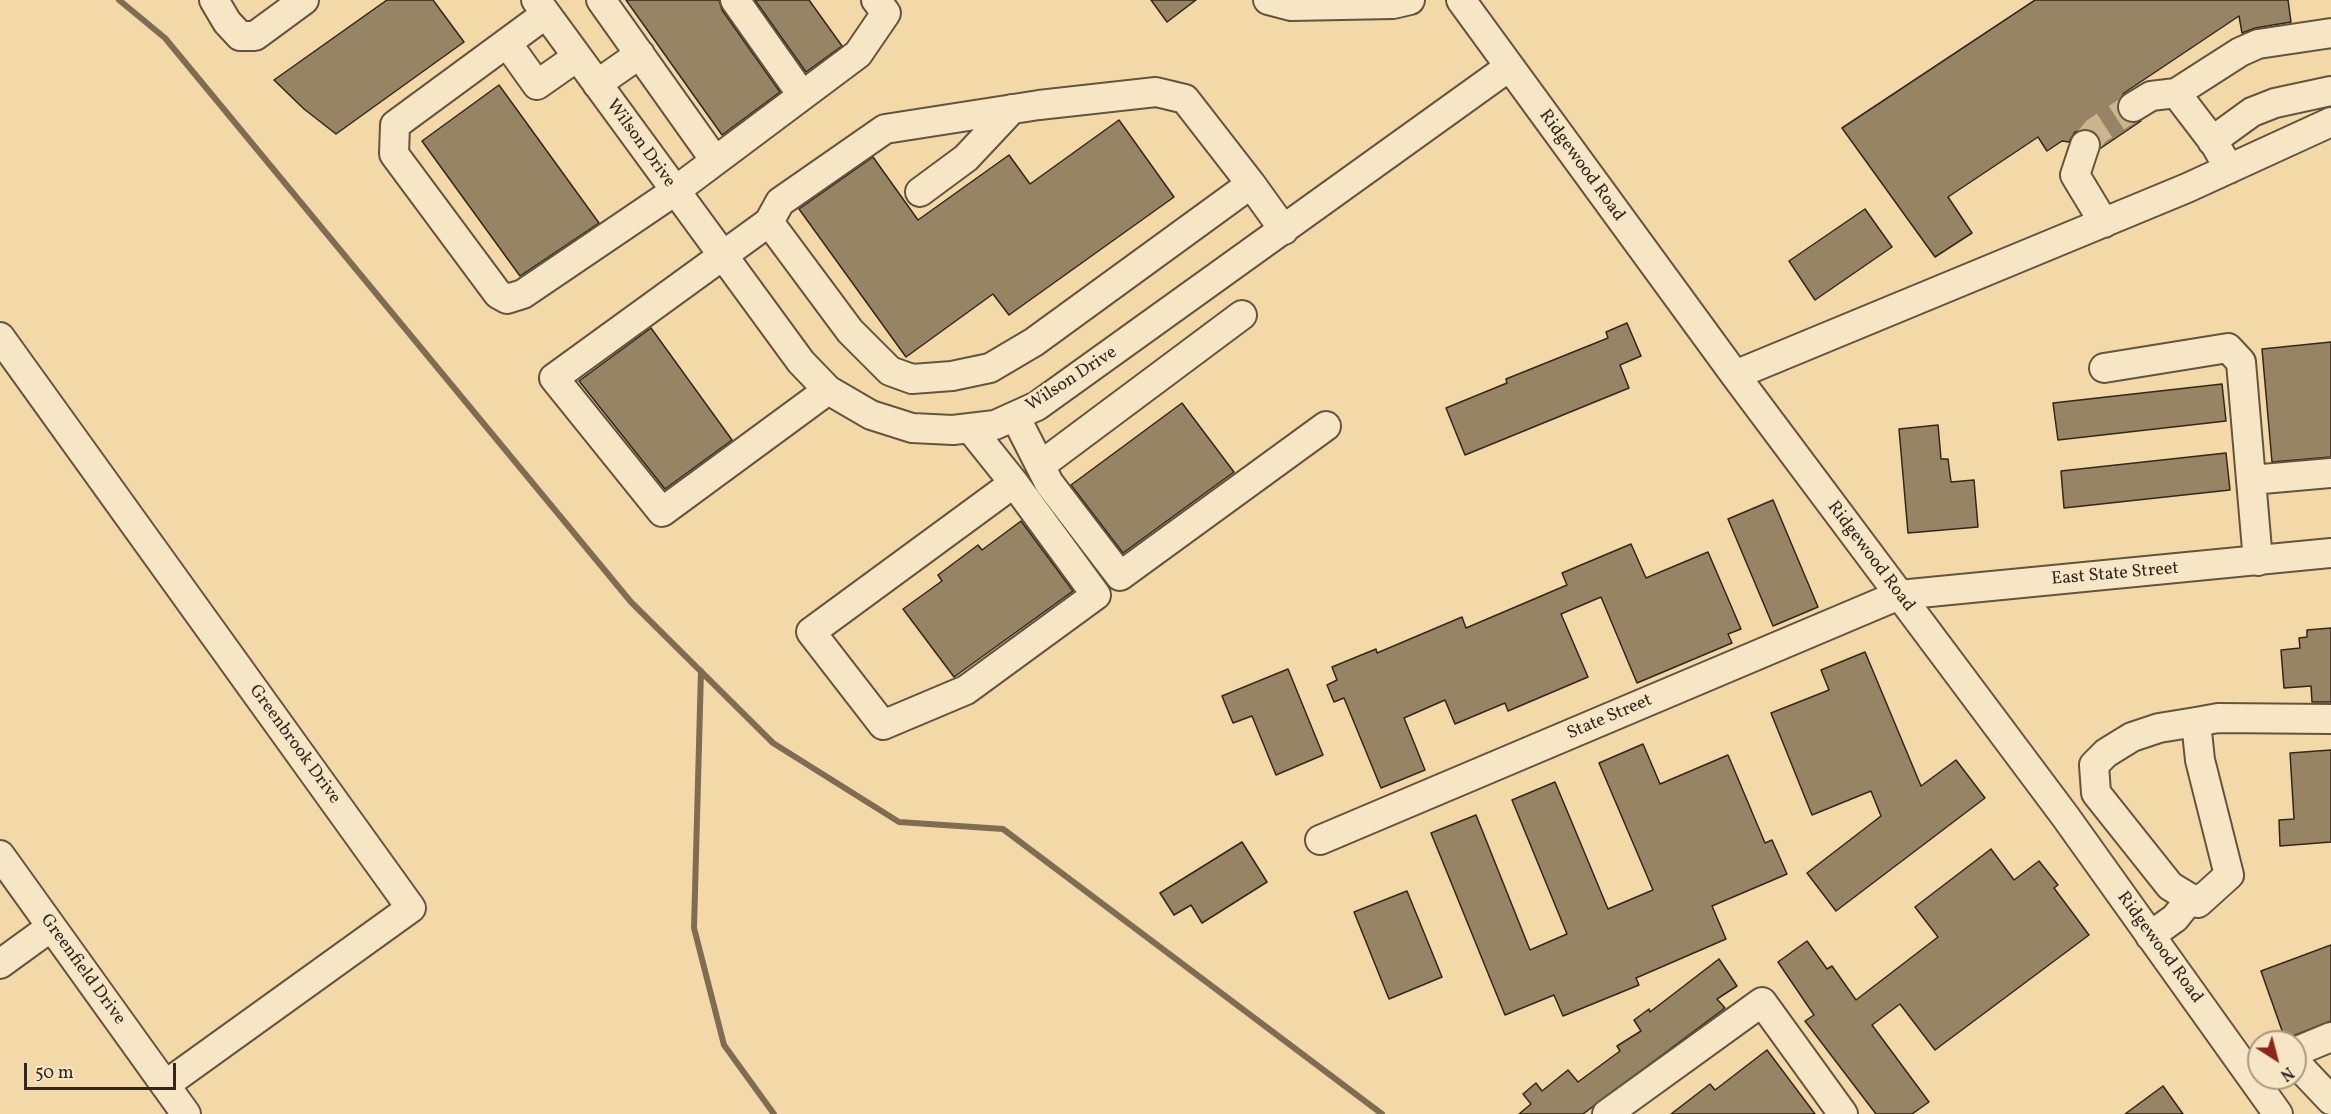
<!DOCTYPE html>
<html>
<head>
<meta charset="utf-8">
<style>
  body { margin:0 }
  #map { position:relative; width:2331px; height:1114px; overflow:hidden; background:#f3d9a8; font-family:Vollkorn,serif }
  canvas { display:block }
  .north { position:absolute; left:2247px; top:1030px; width:60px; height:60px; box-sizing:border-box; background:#f7e6c6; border:2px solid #a89a82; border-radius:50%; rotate:144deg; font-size:16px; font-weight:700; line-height:24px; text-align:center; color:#31271c }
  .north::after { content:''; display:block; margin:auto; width:21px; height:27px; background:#8f2418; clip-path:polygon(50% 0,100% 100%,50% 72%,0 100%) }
  .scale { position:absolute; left:24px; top:1063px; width:152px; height:27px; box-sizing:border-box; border:3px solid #31271c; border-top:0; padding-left:8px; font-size:18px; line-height:21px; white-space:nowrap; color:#31271c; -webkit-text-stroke:4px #f7e6c6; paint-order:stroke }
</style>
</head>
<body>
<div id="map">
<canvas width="2331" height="1114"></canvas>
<div class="north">N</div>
<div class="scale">50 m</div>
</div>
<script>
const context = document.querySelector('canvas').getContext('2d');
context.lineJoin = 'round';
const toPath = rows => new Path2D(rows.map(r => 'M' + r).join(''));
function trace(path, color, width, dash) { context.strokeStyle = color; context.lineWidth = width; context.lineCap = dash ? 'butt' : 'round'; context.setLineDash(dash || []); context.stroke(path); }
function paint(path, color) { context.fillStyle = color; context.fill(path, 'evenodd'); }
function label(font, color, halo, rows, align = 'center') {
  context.font = font + ' Vollkorn,serif'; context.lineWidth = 6; context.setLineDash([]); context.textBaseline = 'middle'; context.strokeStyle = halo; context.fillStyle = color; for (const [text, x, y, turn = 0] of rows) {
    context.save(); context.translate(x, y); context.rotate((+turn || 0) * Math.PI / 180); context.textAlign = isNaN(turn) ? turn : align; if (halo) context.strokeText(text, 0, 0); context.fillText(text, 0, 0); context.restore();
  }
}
trace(toPath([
  [119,0,165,38,631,602,773,743,899,822,1003,829,1382,1114],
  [701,671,694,928,724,1045,774,1114]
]), '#7e6d53', 6);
const building = toPath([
  [387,0,433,0,464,42,336,134,304,109,274,80,387,0],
  [626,0,719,0,722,10,780,92,722,135,626,0],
  [755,0,809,0,842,46,806,72,755,0],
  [1151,0,1196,0,1167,22,1151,0],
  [2035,0,2288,0,2291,22,2255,28,2242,33,2239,16,2124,93,2117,107,2119,115,2126,122,2141,121,2101,148,2098,135,2090,129,2075,132,2069,142,2062,141,2047,151,2038,137,1948,197,1972,233,1935,257,1842,128,2035,0],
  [499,85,599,223,520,276,422,141,499,85],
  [1119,120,1174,197,1009,315,993,294,906,357,799,209,873,157,918,220,1009,155,1030,184,1119,120],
  [1865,209,1892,247,1815,300,1789,261,1865,209],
  [1627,323,1641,356,1620,365,1629,388,1465,455,1446,408,1507,383,1506,379,1608,338,1606,332,1627,323],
  [651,328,732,440,665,489,579,381,651,328],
  [2331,342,2331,457,2272,462,2262,349,2331,342],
  [2222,384,2226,421,2058,440,2053,403,2222,384],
  [1182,403,1234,472,1123,553,1071,485,1182,403],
  [1938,425,1941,459,1948,459,1951,482,1974,480,1978,527,1908,533,1899,429,1938,425],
  [2226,453,2230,490,2064,508,2061,471,2226,453],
  [1773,500,1818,607,1773,626,1728,519,1773,500],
  [1021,521,1073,591,954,677,903,609,942,581,938,575,978,545,982,550,1021,521],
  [1631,544,1646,578,1708,552,1741,629,1728,634,1732,643,1637,683,1601,597,1561,614,1588,677,1508,711,1505,703,1455,724,1445,700,1404,718,1425,770,1381,788,1344,698,1334,702,1327,685,1337,680,1332,667,1376,649,1377,653,1462,617,1466,628,1567,585,1562,573,1631,544],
  [2331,628,2331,702,2312,702,2311,686,2284,688,2281,650,2300,648,2299,638,2307,637,2307,630,2331,628],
  [1865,652,1921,786,1956,760,1985,798,1836,911,1807,873,1881,816,1871,791,1812,815,1771,713,1829,690,1821,670,1865,652],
  [1288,669,1323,755,1276,775,1252,716,1233,723,1222,696,1288,669],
  [1643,744,1660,784,1728,755,1765,843,1772,840,1787,874,1712,906,1726,939,1636,978,1639,985,1563,1016,1554,995,1505,1015,1431,833,1476,815,1530,950,1567,934,1512,800,1555,782,1608,909,1653,890,1599,763,1643,744],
  [2331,750,2331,842,2280,846,2279,820,2294,819,2290,753,2331,750],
  [1242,842,1267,882,1202,923,1191,905,1174,915,1160,893,1242,842],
  [1991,849,2014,880,2039,861,2058,885,2054,888,2089,935,1935,1050,1900,1004,1872,1025,1929,1102,1912,1114,1876,1114,1805,1021,1814,1015,1778,962,1807,941,1827,969,1832,966,1856,1000,1938,937,1915,907,1991,849],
  [1407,891,1442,977,1389,999,1354,912,1407,891],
  [2331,945,2331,1021,2285,1039,2261,971,2331,945],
  [1719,959,1737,986,1717,999,1725,1008,1721,1011,1583,1114,1519,1114,1531,1104,1523,1094,1536,1083,1542,1091,1568,1070,1578,1082,1620,1051,1617,1046,1641,1031,1634,1020,1649,1009,1650,1012,1719,959],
  [1767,1050,1815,1114,1671,1114,1710,1084,1715,1090,1767,1050],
  [2163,1086,2183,1114,2125,1114,2163,1086]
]);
paint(building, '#968465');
trace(building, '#31271c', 1.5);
trace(toPath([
  [2085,145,2096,131,2133,107]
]), '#ccb58c', 28, [28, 14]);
const minor = toPath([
  [214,0,227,22,240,36,255,36,304,0],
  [536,0,801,362,828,390,871,415,912,428,953,430,995,425,1037,406,1509,67],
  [601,0,714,159],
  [735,0,802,95],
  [1268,0,1291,6,1393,4,1410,0],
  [1461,0,1735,375,2065,816,2278,1114],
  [546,14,395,125,394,154,498,294,507,299,523,294,675,191,858,54,886,13,876,0],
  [507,43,537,85,577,57],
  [597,84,640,54],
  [2133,107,2151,96,2176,93],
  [2212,141,2252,112,2275,103,2331,91],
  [2085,145,2075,175,2104,223],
  [2229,169,2215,144,2176,93,2240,52,2258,44,2331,33],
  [920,192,966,158,1012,109],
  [769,222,780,202,885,129,1039,105,1156,92,1185,99,1251,184],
  [0,337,411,908,165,1085],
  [2104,368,2228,348,2241,362,2251,480],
  [1735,375,2187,188,2331,122],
  [828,390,662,512,554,378,769,222,850,331,890,371,912,379,952,376,990,368,1034,342,1251,184,1284,230],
  [1015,416,1049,483,1120,576,1326,426],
  [970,428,1014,483,811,632,883,725,966,690,1096,595,1014,483],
  [1041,465,1242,315],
  [2258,561,2251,480,2331,473],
  [2196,722,2200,760,2229,875,2198,903,2170,886,2096,793,2094,765,2106,753,2132,737,2159,728,2196,722,2218,718,2331,719],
  [1320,840,1899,595,2331,553],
  [0,855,186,1114],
  [2150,936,2175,918,2191,898],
  [0,964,51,927],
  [2295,1052,2331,1037],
  [2295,1062,2331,1100],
  [1607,1114,1762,1002,1843,1114]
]);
trace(minor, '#62543f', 32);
trace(minor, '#f7e6c6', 28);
label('18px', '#31271c', '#f7e6c6', [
  ["Wilson Drive",640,144,54],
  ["Ridgewood Road",1581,166,54],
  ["Wilson Drive",1072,380,-33],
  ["Ridgewood Road",1870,557,53],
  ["East State Street",2115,575,-5],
  ["State Street",1610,718,-23],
  ["Greenbrook Drive",294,745,54],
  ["Ridgewood Road",2159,948,54],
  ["Greenfield Drive",82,970,54]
]);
</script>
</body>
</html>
